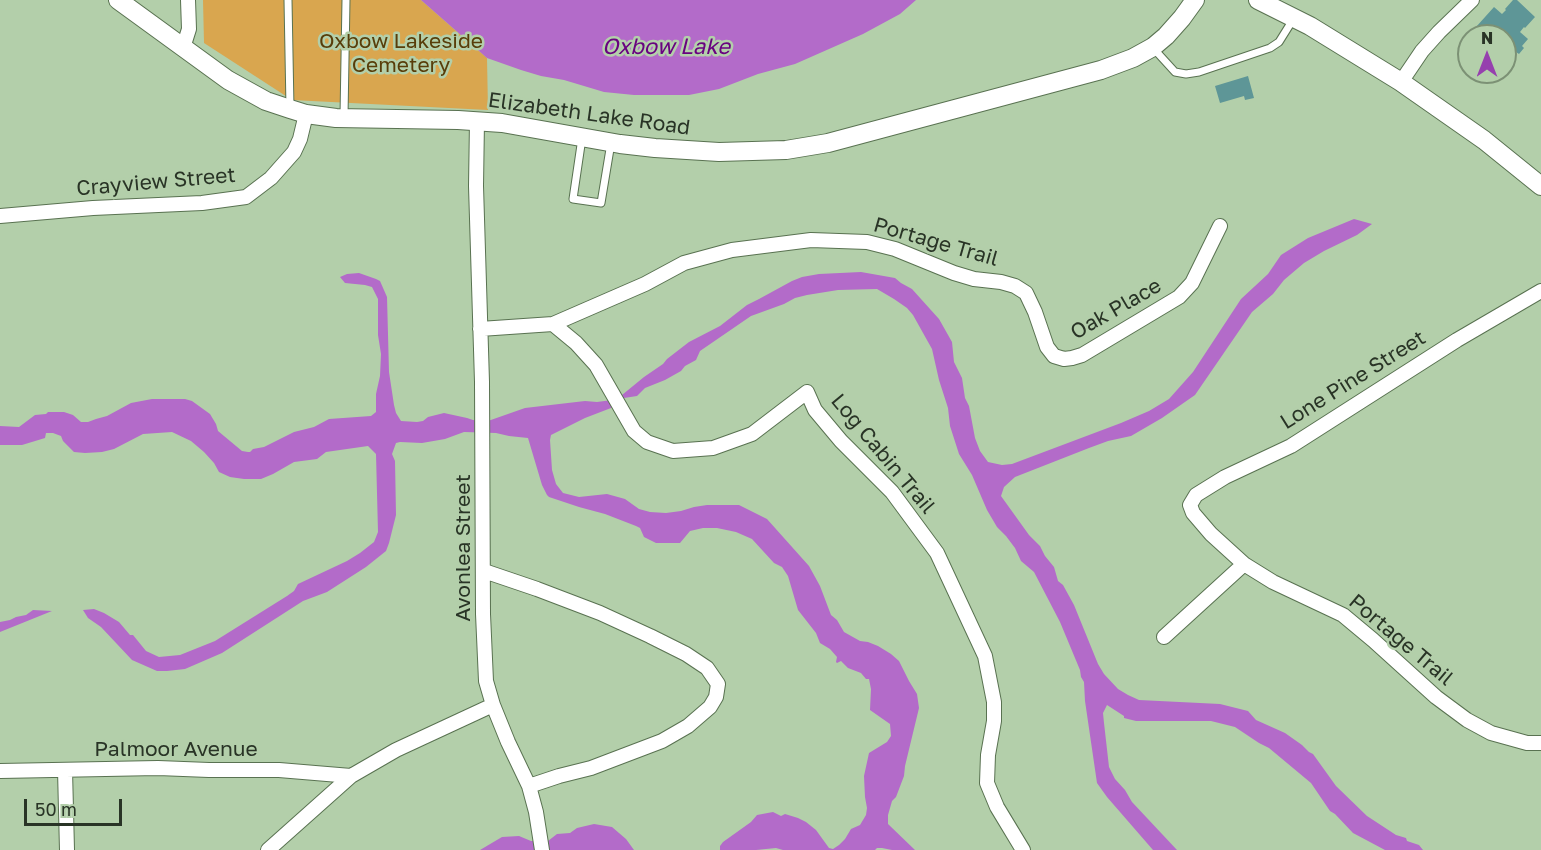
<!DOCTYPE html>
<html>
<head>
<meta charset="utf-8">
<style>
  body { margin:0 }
  #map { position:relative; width:1541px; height:850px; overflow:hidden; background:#b3cfaa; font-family:"Golos Text",sans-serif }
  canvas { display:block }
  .north { position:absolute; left:1457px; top:24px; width:60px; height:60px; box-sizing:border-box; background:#b3cfaa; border:2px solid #7c9175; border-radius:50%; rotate:0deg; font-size:16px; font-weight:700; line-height:24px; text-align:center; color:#293426 }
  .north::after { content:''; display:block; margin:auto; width:21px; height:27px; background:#9640ae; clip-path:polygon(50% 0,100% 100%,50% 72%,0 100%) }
  .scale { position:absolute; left:24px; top:799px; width:98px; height:27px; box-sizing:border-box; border:3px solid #293426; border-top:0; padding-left:8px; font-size:18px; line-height:21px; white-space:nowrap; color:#293426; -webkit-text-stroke:4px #b3cfaa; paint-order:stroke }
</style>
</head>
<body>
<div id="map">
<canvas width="1541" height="850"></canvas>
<div class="north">N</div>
<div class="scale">50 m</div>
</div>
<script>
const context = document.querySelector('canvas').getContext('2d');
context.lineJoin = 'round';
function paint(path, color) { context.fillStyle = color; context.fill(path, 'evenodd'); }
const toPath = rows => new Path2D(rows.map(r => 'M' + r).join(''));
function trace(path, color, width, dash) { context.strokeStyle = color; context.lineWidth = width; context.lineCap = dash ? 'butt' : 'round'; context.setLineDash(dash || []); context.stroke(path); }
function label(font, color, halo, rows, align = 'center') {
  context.font = font + ' "Golos Text",sans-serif'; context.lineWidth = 5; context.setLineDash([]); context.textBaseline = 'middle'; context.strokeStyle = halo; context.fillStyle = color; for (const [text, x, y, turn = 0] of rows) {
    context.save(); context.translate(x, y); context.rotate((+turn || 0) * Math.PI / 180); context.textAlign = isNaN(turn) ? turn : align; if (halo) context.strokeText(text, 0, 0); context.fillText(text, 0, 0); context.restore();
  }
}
paint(toPath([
  [203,0,421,0,487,58,488,110,292,100,204,43]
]), '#d9a64f');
paint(toPath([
  [421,0,916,0,900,14,863,34,795,64,758,74,719,89,689,95,634,95,604,92,564,80,541,76,521,70,487,58],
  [1354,219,1372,224,1357,235,1324,251,1304,263,1284,280,1273,294,1252,312,1195,395,1162,418,1131,436,1108,441,1089,448,1015,477,1004,487,1001,496,1029,535,1040,546,1045,556,1054,567,1058,581,1063,585,1074,605,1098,664,1104,674,1118,689,1128,695,1139,700,1220,704,1248,711,1256,720,1285,733,1302,745,1309,752,1313,754,1336,786,1367,816,1396,835,1406,838,1407,841,1419,845,1423,850,1385,850,1353,833,1335,814,1330,811,1311,783,1269,748,1259,743,1235,727,1211,721,1136,721,1124,718,1124,716,1107,705,1103,713,1104,723,1109,767,1115,779,1125,790,1132,802,1177,850,1153,850,1107,797,1097,783,1085,701,1084,682,1081,677,1080,670,1060,622,1034,572,1021,561,1015,548,1006,536,997,527,987,510,972,475,959,454,950,426,948,408,939,380,932,349,913,315,907,308,894,299,877,289,838,290,807,295,795,298,784,304,751,316,700,351,696,360,685,366,681,371,665,380,645,388,637,396,624,398,613,404,611,408,585,418,551,435,550,440,552,470,556,484,563,493,579,497,607,494,625,499,639,509,650,512,666,513,681,511,694,507,707,505,739,505,767,519,809,566,820,586,831,615,837,620,844,632,860,641,868,642,878,646,891,654,899,661,909,681,917,694,919,708,905,766,904,776,896,797,892,801,888,815,888,824,915,850,892,850,882,848,877,848,875,850,783,850,776,848,756,850,720,850,720,846,723,842,751,822,757,815,773,812,781,816,785,814,798,818,806,822,816,830,829,848,833,849,839,845,845,839,851,829,860,825,866,815,867,808,865,797,864,776,869,753,887,742,891,736,890,724,870,710,871,689,869,679,866,679,861,673,848,668,841,661,837,663,836,662,837,657,830,649,820,643,816,633,798,610,788,576,782,567,774,563,752,539,736,532,717,528,703,528,690,531,680,543,656,543,644,537,640,528,636,526,605,514,579,507,549,497,547,495,542,485,528,438,509,436,496,433,464,432,445,439,422,443,400,442,396,443,392,454,395,461,396,515,389,543,386,551,366,567,327,592,303,601,222,653,185,669,167,671,157,671,132,660,101,627,88,618,83,610,94,609,104,613,119,622,130,635,133,635,146,651,159,657,180,655,215,641,287,596,294,591,298,584,347,561,360,553,374,542,378,532,376,454,368,446,326,452,317,459,294,462,273,474,261,479,244,479,230,477,219,472,214,463,204,452,191,441,172,432,143,434,114,449,102,452,85,453,74,452,63,441,61,436,53,433,46,433,45,438,22,445,0,445,0,426,19,427,35,415,46,414,48,412,64,412,73,415,81,422,88,422,96,419,107,416,131,403,152,399,185,399,192,401,210,414,216,424,218,431,242,451,248,452,250,452,253,449,264,447,294,432,314,427,329,419,371,416,376,412,376,394,380,376,381,354,378,335,378,299,372,287,365,285,345,283,340,277,347,274,359,273,376,279,380,281,387,297,389,372,394,405,396,413,401,421,417,422,423,421,428,417,444,413,467,418,473,420,488,421,525,408,585,401,597,402,612,400,622,395,644,377,663,364,667,359,689,342,720,326,747,305,759,299,792,281,802,277,819,274,861,272,895,278,901,283,912,289,939,319,952,342,954,362,962,378,965,398,969,406,975,438,980,451,988,462,1002,465,1012,464,1121,423,1149,411,1169,399,1193,372,1241,299,1268,274,1281,255,1308,238],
  [33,610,52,611,0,632,0,622,10,620,16,617,26,615],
  [594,824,612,827,626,839,634,850,480,850,502,837,519,836,531,841,548,841,557,834,570,833,577,828]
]), '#b36bc9');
paint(toPath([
  [1513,0,1517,0,1535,17,1525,28,1524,27,1520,32,1528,39,1522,46,1524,48,1519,54,1516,52,1510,59,1505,54,1505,36,1482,36,1484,34,1476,27,1494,7,1502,14,1506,10,1505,9],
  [1248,76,1254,98,1245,100,1244,96,1220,103,1215,86]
]), '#5e9697');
const service = toPath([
  [288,0,290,108],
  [1154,49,1175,72,1186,74,1199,72,1270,48,1279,42,1294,18],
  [344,116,346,0],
  [582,138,573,199,601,203,611,143]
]);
const minor = toPath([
  [183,48,189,29,188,0],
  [1401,82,1422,51,1439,32,1472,0],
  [477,121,476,186,482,382,483,614,486,681,493,705,508,742,529,786,536,812,542,850],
  [0,216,93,208,202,203,246,197,271,178,294,152,300,139,306,114],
  [1541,291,1457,340,1291,446,1225,477,1196,495,1190,505,1193,513,1211,534,1244,564,1273,582,1343,615,1373,640,1436,697,1467,720,1491,733,1527,743,1541,743],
  [553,324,645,284,684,263,732,250,811,240,867,242,895,249,954,273,974,279,1001,282,1015,286,1026,293,1035,312,1047,347,1054,356,1064,359,1072,358,1082,355,1179,297,1192,283,1220,226],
  [480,329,553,324,576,343,596,365,634,431,647,442,673,451,713,448,752,434,807,392,815,410,841,441,892,492,937,553,985,656,994,702,994,721,988,755,987,783,997,807,1023,850],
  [484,571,537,589,600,613,650,636,686,654,707,668,718,684,716,697,710,707,688,726,662,741,591,768,559,776,529,786],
  [1164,637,1244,564],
  [65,770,67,850],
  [0,771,158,768,209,770,279,770,351,776],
  [268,850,351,776,396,750,493,705]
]);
const tertiary = toPath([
  [118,0,228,80,266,101,290,109,306,114,336,118,458,120,502,123,620,144,655,148,719,152,786,150,828,143,1101,70,1133,58,1153,47,1166,36,1182,18,1195,0],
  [1258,0,1310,26,1401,82,1484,140,1541,186]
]);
trace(service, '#597251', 9);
trace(minor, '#597251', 16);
trace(tertiary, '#597251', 20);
trace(service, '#fff', 7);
trace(minor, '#fff', 14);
trace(tertiary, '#fff', 18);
label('21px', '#583d09', '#b3cfaa', [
  ["Oxbow Lakeside",401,41],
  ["Cemetery",401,65]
]);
label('21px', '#293426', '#b3cfaa', [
  ["Elizabeth Lake Road",589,114,8],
  ["Crayview Street",156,182,-5],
  ["Portage Trail",936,242,16],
  ["Oak Place",1116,309,-30],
  ["Lone Pine Street",1353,380,-32],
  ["Log Cabin Trail",883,454,50],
  ["Avonlea Street",463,548,-90],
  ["Portage Trail",1401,640,40],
  ["Palmoor Avenue",176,749]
]);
label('italic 22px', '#690280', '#b3cfaa', [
  ["Oxbow Lake",666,47]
]);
</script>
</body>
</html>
